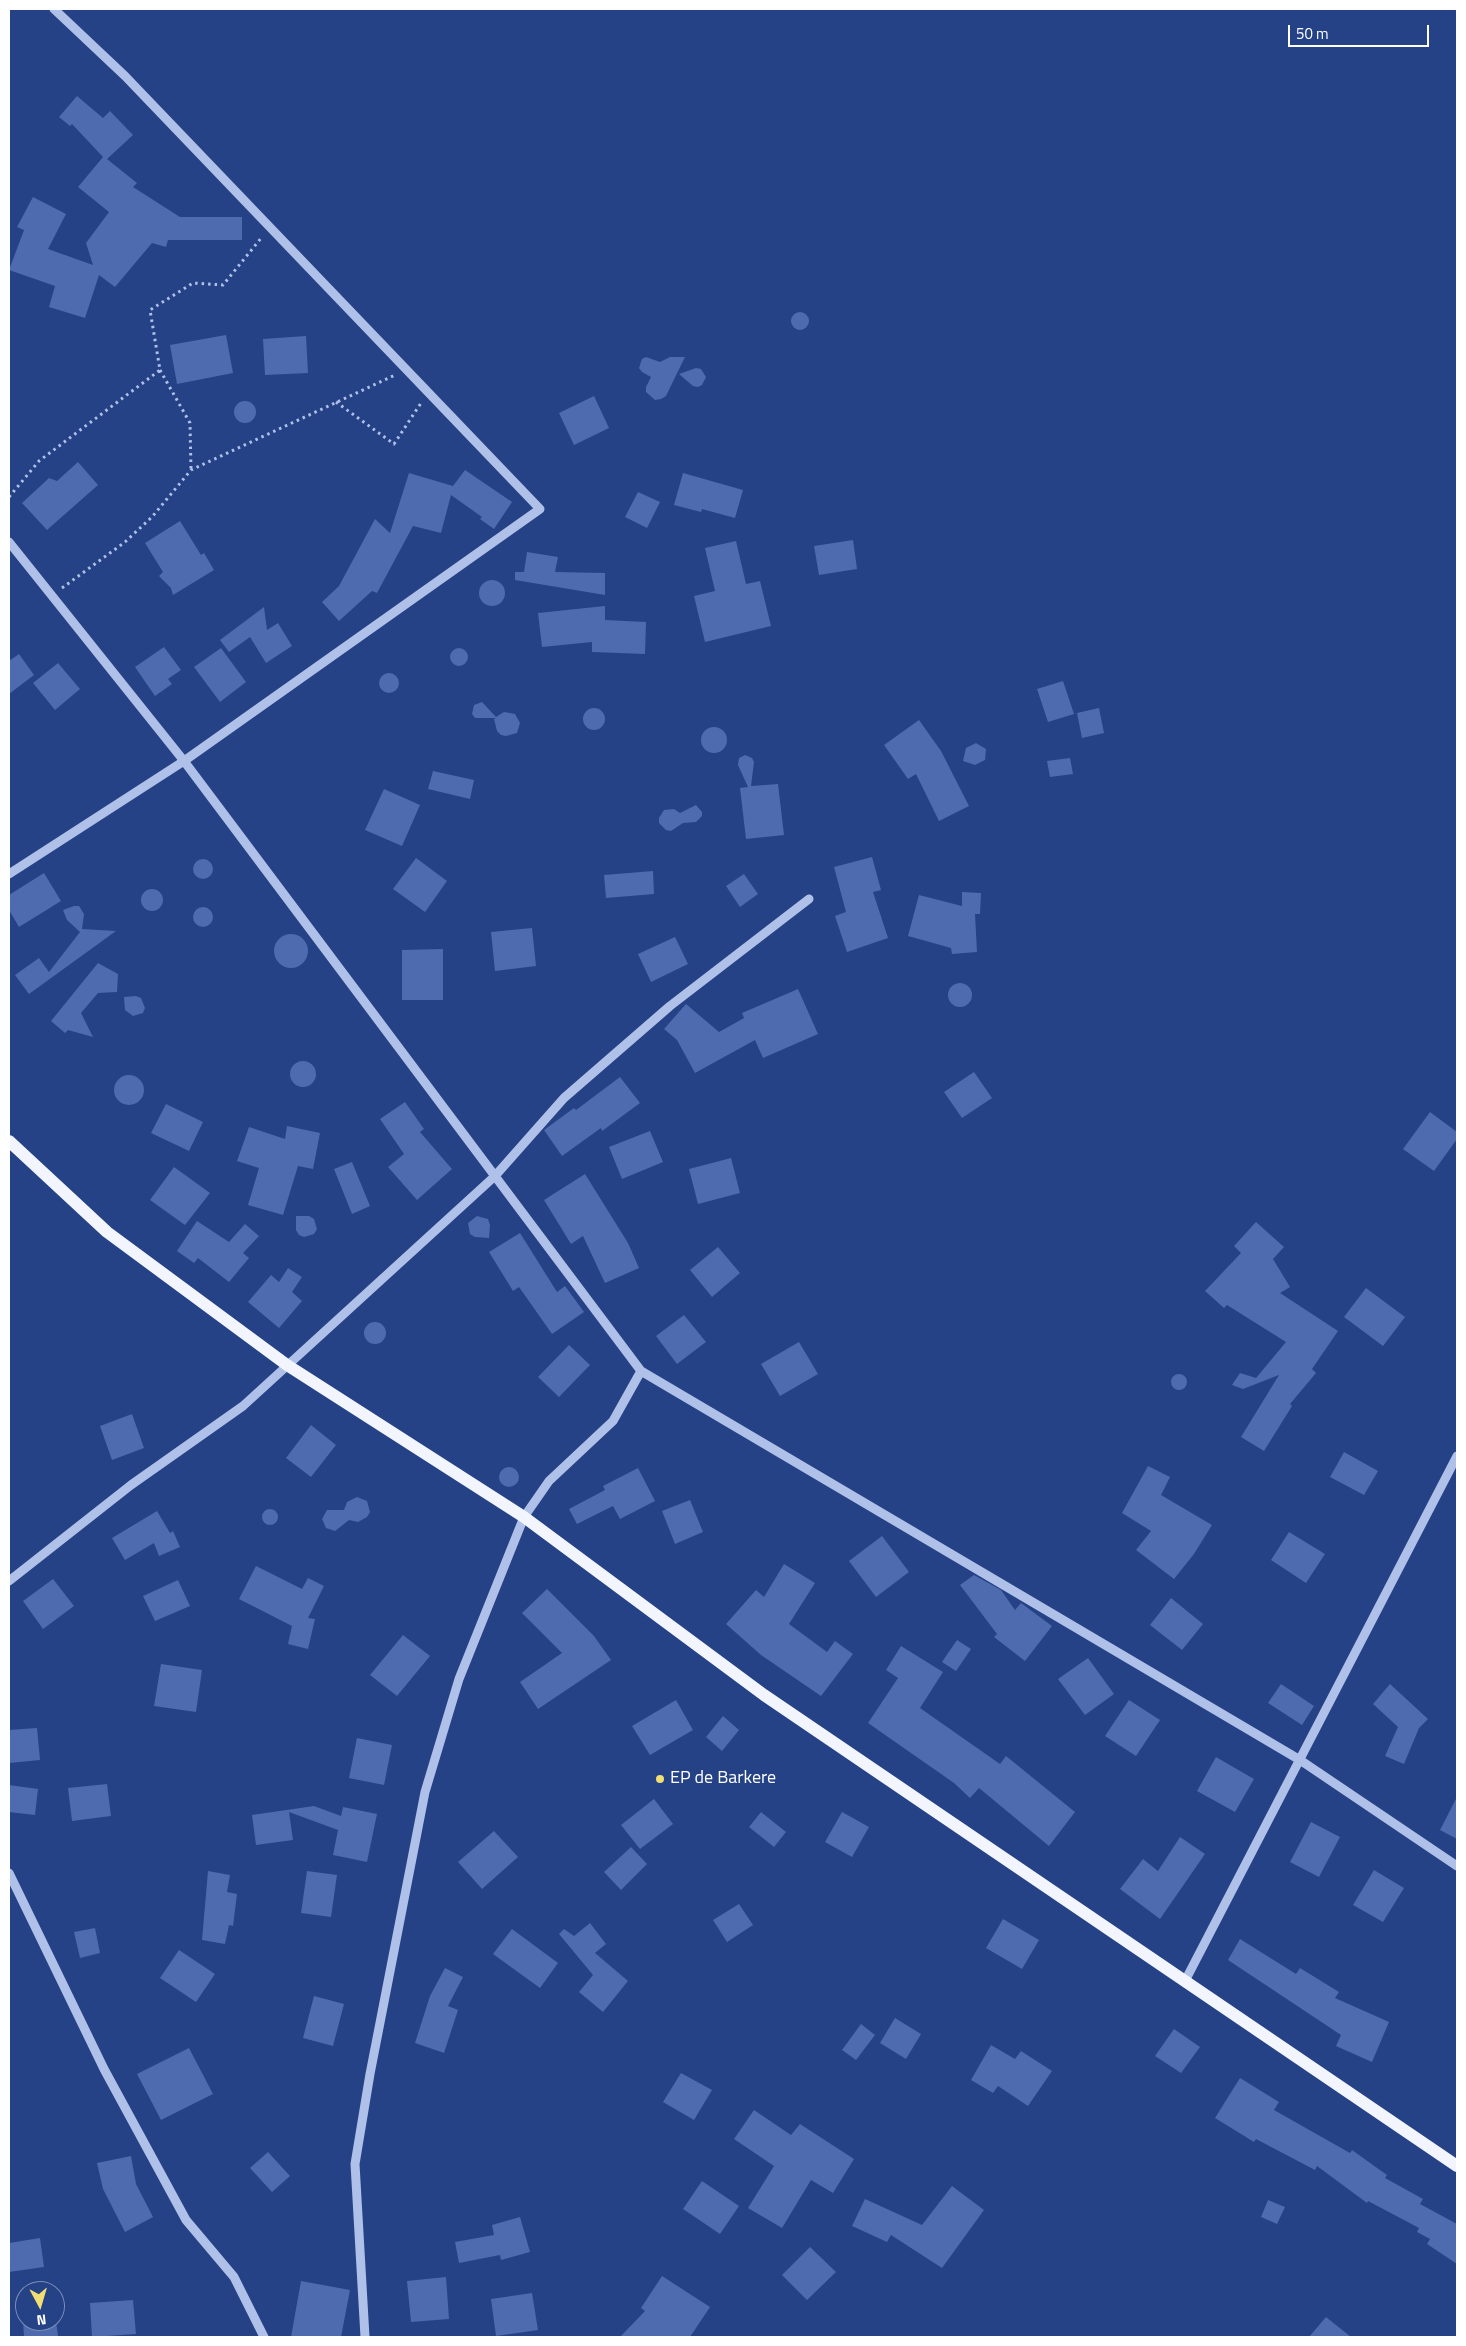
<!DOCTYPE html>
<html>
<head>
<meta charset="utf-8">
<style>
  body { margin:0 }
  #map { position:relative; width:1466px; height:2346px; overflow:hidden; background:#254286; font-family:"Titillium Web",sans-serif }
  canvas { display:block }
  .frame { position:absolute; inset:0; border:10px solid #fff; pointer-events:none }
  .north { position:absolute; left:15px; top:2281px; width:50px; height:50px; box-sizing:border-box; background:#254286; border:1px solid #7c8eb6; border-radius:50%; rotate:174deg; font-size:14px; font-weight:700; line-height:20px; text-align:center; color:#fff }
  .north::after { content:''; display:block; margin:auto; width:18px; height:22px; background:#f2df73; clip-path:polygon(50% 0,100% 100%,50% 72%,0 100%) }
  .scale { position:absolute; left:1288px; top:25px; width:141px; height:22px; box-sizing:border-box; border:2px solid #fff; border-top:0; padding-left:6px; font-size:15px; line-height:18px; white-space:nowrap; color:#fff; -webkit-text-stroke:4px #254286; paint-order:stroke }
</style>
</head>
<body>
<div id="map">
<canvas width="1466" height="2346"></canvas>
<div class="frame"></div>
<div class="north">N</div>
<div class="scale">50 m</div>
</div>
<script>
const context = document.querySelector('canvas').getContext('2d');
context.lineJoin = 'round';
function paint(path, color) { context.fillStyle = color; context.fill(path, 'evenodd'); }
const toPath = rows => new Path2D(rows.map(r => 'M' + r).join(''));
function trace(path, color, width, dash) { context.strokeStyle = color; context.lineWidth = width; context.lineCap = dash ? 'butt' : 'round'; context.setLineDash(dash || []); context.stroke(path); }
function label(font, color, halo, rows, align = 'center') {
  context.font = font + ' "Titillium Web",sans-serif'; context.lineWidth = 5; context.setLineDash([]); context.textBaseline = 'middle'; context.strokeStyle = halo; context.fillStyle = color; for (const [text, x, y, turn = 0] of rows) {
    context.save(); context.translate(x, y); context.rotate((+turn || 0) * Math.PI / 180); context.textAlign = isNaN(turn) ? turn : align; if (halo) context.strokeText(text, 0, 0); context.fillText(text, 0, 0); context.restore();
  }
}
paint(toPath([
  [77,96,103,118,110,111,133,135,107,159,137,183,133,187,180,217,242,217,242,240,168,240,166,247,152,243,115,287,99,275,85,318,49,307,55,286,9,270,24,230,17,227,33,197,66,214,48,249,93,265,86,243,109,212,78,187,103,157,72,124,70,126,59,117],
  '791 321a9 9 0 1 1 18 0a9 9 0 1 1-18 0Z',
  [226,335,233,373,177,384,170,345],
  [306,336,308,373,265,375,263,339],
  [646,357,660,362,670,357,685,357,666,396,661,399,655,400,646,392,646,387,651,377,642,372,639,368,642,359],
  [696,368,701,369,706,377,702,385,698,387,693,386,679,374],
  [594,396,609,428,574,445,559,413],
  '234 412a11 11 0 1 1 22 0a11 11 0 1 1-22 0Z',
  [78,462,98,485,47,530,22,503,49,478,57,481],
  [465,470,512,502,494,529,480,519,482,517,451,495,441,533,413,526,377,593,372,591,339,621,322,602,339,586,375,519,390,533,409,473,453,486],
  [683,473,743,490,735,518,702,509,701,512,674,505],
  [638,492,660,502,647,528,625,517],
  [180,521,201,555,204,553,214,570,173,595,171,588,159,576,163,572,145,543],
  [853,540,857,569,819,575,814,546],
  [736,541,746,584,760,581,771,626,705,642,694,596,715,591,705,548],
  [527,552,558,557,555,572,605,573,605,595,515,580,515,572,524,572],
  '479 593a13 13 0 1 1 26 0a13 13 0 1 1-26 0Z',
  [605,606,605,620,646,622,645,654,592,652,592,642,542,647,538,613],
  [264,607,267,630,278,623,292,646,266,663,250,637,229,652,220,640],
  [164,647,181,670,168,679,172,684,155,696,135,667],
  [221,648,246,682,220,702,194,667],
  '450 657a9 9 0 1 1 18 0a9 9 0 1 1-18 0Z',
  [19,654,34,675,9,694,9,661],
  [58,663,80,689,55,710,33,683],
  '379 683a10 10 0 1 1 20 0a10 10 0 1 1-20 0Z',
  [1063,681,1074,714,1048,722,1037,689],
  [482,702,496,717,504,712,515,714,520,723,517,733,506,736,501,735,497,731,494,719,496,718,475,718,472,714,474,705],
  '583 719a11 11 0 1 1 22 0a11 11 0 1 1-22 0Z',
  [1099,708,1104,733,1082,738,1077,713],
  [919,720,941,751,969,806,939,821,916,774,908,779,884,745],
  '701 740a13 13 0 1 1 26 0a13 13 0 1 1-26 0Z',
  [976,743,986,749,985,760,975,765,963,761,966,748],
  [745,755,752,758,754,762,751,786,778,784,784,835,746,839,740,788,748,787,738,765,739,758],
  [1070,758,1073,774,1050,777,1047,761],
  [433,771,474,780,470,799,428,789],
  [384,789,420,805,402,846,365,830],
  [696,805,702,812,702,816,696,822,683,823,671,831,666,830,659,823,659,818,664,810,674,809,680,813],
  [872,857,881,890,873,892,888,938,847,952,835,916,846,912,834,867],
  [416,858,447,881,425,912,393,889],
  '193 869a10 10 0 1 1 20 0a10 10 0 1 1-20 0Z',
  [653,871,654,894,606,898,604,875],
  [44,873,61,901,19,927,9,910,9,895],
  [744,874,758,894,740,907,726,886],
  '141 900a11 11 0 1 1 22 0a11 11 0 1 1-22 0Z',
  [962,892,981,893,980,914,975,914,977,952,952,954,951,948,908,936,919,895,962,906],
  [74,906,79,906,84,914,82,929,116,931,29,994,15,975,39,958,49,972,80,932,67,920,63,910],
  '193 917a10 10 0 1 1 20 0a10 10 0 1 1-20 0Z',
  [532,928,536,966,495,971,491,932],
  '274 951a17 17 0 1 1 34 0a17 17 0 1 1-34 0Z',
  [675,937,688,964,651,982,638,954],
  [443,949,443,1000,402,1000,402,950],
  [98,963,118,974,117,992,98,993,81,1013,93,1037,68,1030,65,1033,51,1021],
  '948 995a12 12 0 1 1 24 0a12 12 0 1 1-24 0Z',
  [798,989,818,1034,763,1058,755,1040,695,1073,677,1040,664,1029,686,1004,719,1032,744,1018,742,1013],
  [136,996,141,998,145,1008,143,1013,133,1016,125,1010,124,997],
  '290 1074a13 13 0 1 1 26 0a13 13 0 1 1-26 0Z',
  [974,1072,992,1098,962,1118,944,1092],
  '114 1090a15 15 0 1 1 30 0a15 15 0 1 1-30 0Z',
  [620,1077,640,1103,602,1131,601,1128,562,1156,544,1130,574,1108,576,1110],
  [405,1102,424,1129,420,1132,452,1169,417,1200,388,1167,404,1154,380,1119],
  [166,1104,203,1122,189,1151,151,1133],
  [1430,1112,1457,1132,1457,1139,1434,1171,1403,1149],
  [287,1126,320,1133,313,1169,298,1166,283,1215,248,1205,259,1168,237,1161,249,1127,285,1139],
  [650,1131,663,1162,622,1179,609,1147],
  [731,1158,740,1193,698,1204,689,1169],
  [352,1162,370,1206,352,1214,334,1169],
  [174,1167,210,1193,185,1225,150,1200],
  [585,1174,628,1243,639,1268,605,1283,583,1236,571,1244,544,1200],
  [296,1216,309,1216,314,1219,317,1229,314,1234,304,1237,299,1235,296,1230],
  [477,1216,488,1219,490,1225,489,1238,475,1237,470,1234,468,1223],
  [197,1221,229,1242,245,1224,259,1236,243,1253,249,1258,229,1282,198,1258,194,1263,177,1251],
  [1256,1222,1284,1247,1273,1259,1290,1287,1280,1293,1338,1331,1312,1369,1316,1373,1290,1404,1292,1406,1264,1451,1241,1437,1279,1375,1243,1389,1232,1385,1240,1373,1256,1378,1286,1342,1227,1305,1224,1308,1205,1291,1241,1253,1234,1246],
  [520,1233,557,1292,565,1286,584,1312,552,1334,519,1287,513,1291,489,1252],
  [718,1247,740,1273,712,1297,690,1270],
  [288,1268,302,1277,292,1292,302,1301,279,1328,248,1302,271,1275,279,1282],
  [1366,1288,1405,1317,1383,1346,1344,1317],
  [684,1315,706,1342,677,1364,656,1336],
  '364 1333a11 11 0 1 1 22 0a11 11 0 1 1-22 0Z',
  [799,1342,818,1374,780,1396,761,1364],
  [569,1345,590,1365,559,1397,538,1377],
  '1171 1382a8 8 0 1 1 16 0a8 8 0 1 1-16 0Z',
  [132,1414,144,1448,112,1460,100,1426],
  [311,1425,336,1445,311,1477,286,1458],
  [1344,1452,1378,1471,1364,1495,1330,1477],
  [1148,1466,1170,1477,1161,1495,1212,1525,1194,1554,1174,1579,1136,1550,1151,1531,1122,1513],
  '499 1477a10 10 0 1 1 20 0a10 10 0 1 1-20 0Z',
  [638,1468,655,1501,620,1519,613,1506,577,1524,569,1509,605,1490,603,1486],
  [357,1497,367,1501,370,1512,367,1517,358,1522,349,1520,335,1531,326,1528,322,1519,327,1510,344,1510,347,1502],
  [690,1500,703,1532,675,1544,662,1511],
  '262 1517a8 8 0 1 1 16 0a8 8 0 1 1-16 0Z',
  [157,1511,170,1533,173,1531,180,1547,159,1556,154,1543,125,1560,112,1538],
  [1289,1532,1325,1554,1306,1583,1271,1560],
  [882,1536,909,1572,876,1597,849,1561],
  [784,1564,815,1583,789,1624,827,1652,835,1641,853,1654,821,1696,761,1655,726,1624,756,1590,764,1597],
  [256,1566,302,1589,308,1578,324,1586,308,1618,315,1619,308,1649,288,1644,292,1626,239,1599],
  [974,1575,1001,1590,1015,1610,1021,1603,1052,1626,1025,1661,994,1637,997,1634,960,1585],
  [53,1579,74,1606,43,1629,23,1601],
  [178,1580,190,1606,155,1621,143,1596],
  [547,1589,594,1636,611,1660,538,1709,520,1682,562,1653,522,1613],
  [1171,1598,1203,1624,1182,1650,1150,1625],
  [403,1635,430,1656,397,1696,370,1675],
  [957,1640,971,1649,956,1671,942,1662],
  [901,1646,943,1672,920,1708,1000,1764,1006,1756,1075,1812,1049,1846,979,1788,970,1798,954,1783,868,1723,898,1678,886,1670],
  [1088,1658,1114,1694,1085,1715,1058,1679],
  [161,1664,202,1670,196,1712,154,1706],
  [1281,1684,1314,1706,1302,1725,1268,1703],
  [1390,1684,1428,1719,1419,1728,1404,1764,1385,1756,1398,1727,1373,1704],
  [676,1700,693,1730,650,1755,632,1726],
  [1129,1700,1160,1720,1136,1756,1105,1736],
  [723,1716,739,1730,722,1751,706,1737],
  [37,1728,40,1760,9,1763,9,1730],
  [357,1738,392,1745,384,1785,349,1778],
  [1216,1757,1254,1779,1235,1812,1197,1791],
  [107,1784,111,1816,72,1821,68,1788],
  [9,1785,38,1789,35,1815,9,1812],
  [1457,1797,1457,1839,1440,1830],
  [654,1799,673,1824,640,1849,621,1825],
  [314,1806,341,1816,343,1807,377,1814,367,1862,333,1855,338,1830,289,1812,293,1840,256,1845,252,1815],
  [761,1812,786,1832,774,1847,749,1827],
  [842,1812,869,1827,852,1857,825,1842],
  [1311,1822,1340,1837,1319,1877,1290,1862],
  [494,1831,518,1857,482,1889,458,1862],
  [1180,1837,1205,1854,1160,1919,1120,1889,1143,1859,1158,1871],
  [631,1847,647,1864,621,1890,604,1872],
  [1374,1870,1404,1888,1383,1922,1353,1905],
  [208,1871,230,1875,227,1892,237,1894,233,1926,229,1925,225,1944,202,1940],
  [307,1871,337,1875,331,1917,301,1913],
  [739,1904,753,1925,727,1942,713,1920],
  [1003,1919,1039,1940,1022,1969,986,1948],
  [590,1923,606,1944,595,1953,628,1981,603,2012,579,1992,593,1975,559,1934,564,1929,574,1936],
  [95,1928,100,1953,80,1958,74,1932],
  [512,1929,558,1963,540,1988,493,1954],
  [1240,1939,1296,1974,1300,1968,1339,1992,1335,1998,1389,2022,1372,2062,1336,2046,1341,2035,1228,1960],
  [179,1950,215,1974,196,2002,160,1978],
  [445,1968,463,1977,448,2006,458,2010,444,2053,415,2043,430,1996],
  [314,1996,344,2004,333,2046,303,2038],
  [895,2018,921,2034,906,2059,880,2043],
  [861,2024,875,2035,856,2060,842,2050],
  [1174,2029,1200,2047,1181,2073,1155,2056],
  [991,2045,1015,2059,1021,2051,1052,2071,1028,2106,998,2086,993,2093,971,2080],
  [189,2048,213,2094,161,2120,137,2074],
  [681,2073,712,2090,694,2120,663,2102],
  [1240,2078,1279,2102,1274,2110,1350,2153,1352,2150,1387,2175,1385,2178,1423,2199,1420,2204,1457,2224,1457,2264,1427,2244,1430,2239,1417,2232,1419,2228,1368,2201,1367,2203,1317,2166,1315,2170,1256,2139,1254,2142,1215,2118],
  [754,2110,791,2135,800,2124,854,2159,833,2193,811,2180,782,2228,748,2208,774,2166,734,2139],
  [268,2152,290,2176,272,2192,250,2168],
  [131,2156,136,2184,153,2217,125,2232,103,2189,97,2163],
  [702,2181,739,2206,720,2234,683,2209],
  [952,2186,984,2210,942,2268,891,2235,887,2242,852,2226,865,2199,922,2225],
  [1268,2200,1285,2207,1277,2224,1261,2217],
  [520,2217,530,2252,501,2260,500,2255,459,2263,455,2242,494,2235,492,2225],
  [40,2238,44,2267,9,2272,9,2243],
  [810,2247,836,2272,807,2300,782,2275],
  [662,2276,710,2307,690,2337,620,2337,645,2311,641,2308],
  [446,2277,449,2319,411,2322,407,2281],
  [301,2281,350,2290,341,2337,291,2337],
  [532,2293,538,2330,496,2336,491,2299],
  [133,2300,136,2334,92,2337,90,2303],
  [1326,2317,1351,2337,1309,2337],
  [23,2321,56,2321,58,2336,24,2337]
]), '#4d6bae');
trace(toPath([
  [160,370,190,423,191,470],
  [336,402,394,444,421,403],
  [9,497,39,461,160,370,150,310,193,283,223,285,262,237],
  [62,588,125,542,152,517,191,470,395,375]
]), '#afc1e8', 3, [2.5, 4]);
trace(toPath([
  [9,542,184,761,641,1371,1300,1760,1457,1866],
  [9,874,184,761,540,509,125,76,54,9],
  [9,1581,131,1485,243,1406,495,1176,564,1098,670,1006,809,899],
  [9,1873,104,2069,186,2220,234,2277,264,2337],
  [1185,1981,1457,1456],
  [365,2337,355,2164,370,2074,425,1792,459,1679,524,1517,549,1481,613,1421,641,1371]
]), '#afc1e8', 9);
trace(toPath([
  [9,1141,107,1232,287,1365,524,1517,764,1695,1457,2166]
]), '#f2f5fe', 12);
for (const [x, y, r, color] of [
  [660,1779,5,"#f2df73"]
]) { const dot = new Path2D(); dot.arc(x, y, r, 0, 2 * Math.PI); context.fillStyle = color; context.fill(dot); trace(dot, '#254286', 2); }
label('18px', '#fff', '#254286', [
  ["EP de Barkere",670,1779]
], 'left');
</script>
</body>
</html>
